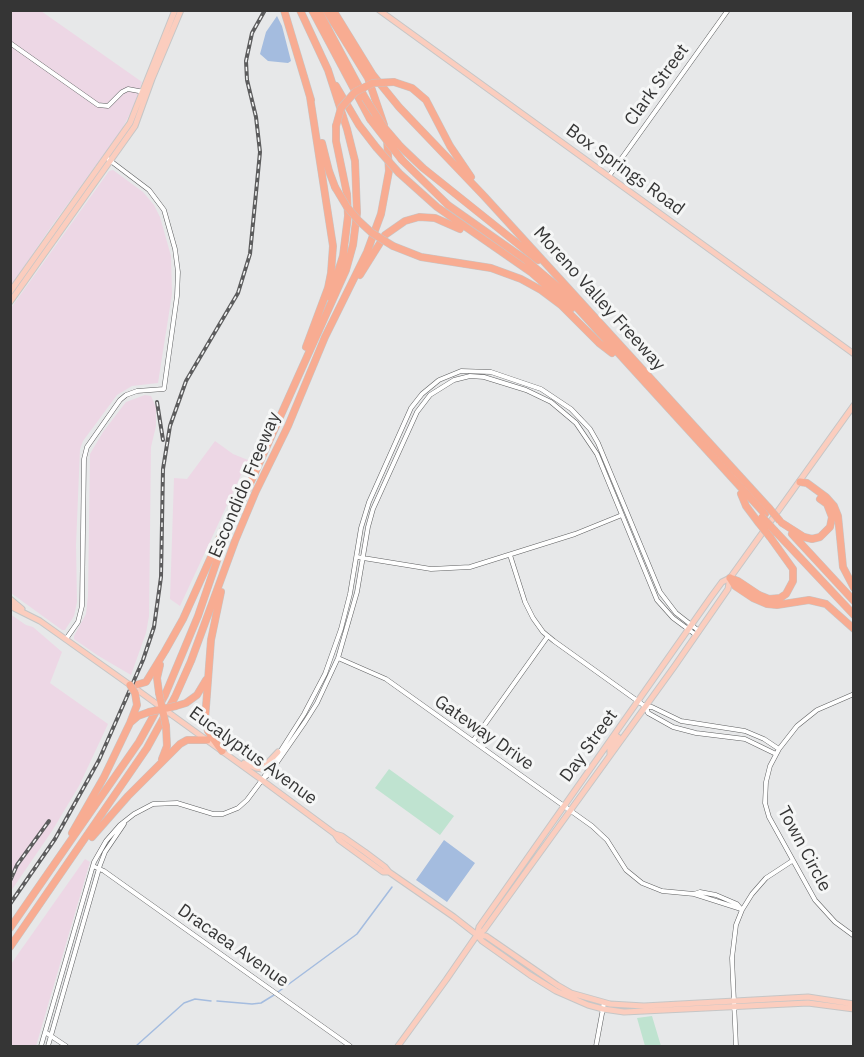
<!DOCTYPE html>
<html>
<head>
<meta charset="utf-8">
<style>
  body { margin:0 }
  #map { position:relative; width:864px; height:1057px; overflow:hidden; background:#e7e8e9; font-family:"IBM Plex Sans",sans-serif }
  canvas { display:block }
  .frame { position:absolute; inset:0; border:12px solid #353535; pointer-events:none }
</style>
</head>
<body>
<div id="map">
<canvas width="864" height="1057"></canvas>
<div class="frame"></div>
</div>
<script>
const context = document.querySelector('canvas').getContext('2d');
context.lineJoin = 'round';
function paint(path, color) { context.fillStyle = color; context.fill(path, 'evenodd'); }
const toPath = rows => new Path2D(rows.map(r => 'M' + r).join(''));
function trace(path, color, width, dash) { context.strokeStyle = color; context.lineWidth = width; context.lineCap = dash ? 'butt' : 'round'; context.setLineDash(dash || []); context.stroke(path); }
function label(font, color, halo, rows, align = 'center') {
  context.font = font + ' "IBM Plex Sans",sans-serif'; context.lineWidth = 6; context.setLineDash([]); context.textBaseline = 'middle'; context.strokeStyle = halo; context.fillStyle = color; for (const [text, x, y, turn = 0] of rows) {
    context.save(); context.translate(x, y); context.rotate((+turn || 0) * Math.PI / 180); context.textAlign = isNaN(turn) ? turn : align; if (halo) context.strokeText(text, 0, 0); context.fillText(text, 0, 0); context.restore();
  }
}
paint(toPath([
  [11,11,41,11,142,82,134,106,121,131,51,227,11,286],
  [113,170,143,192,154,205,160,217,171,256,172,294,158,383,132,386,117,395,83,441,80,449,76,545,77,602,74,616,65,630,62,630,11,593,11,308,109,171],
  [145,395,151,396,156,407,156,426,151,447,149,616,146,633,131,675,97,655,74,639,74,636,86,614,88,596,90,454,103,432,126,402],
  [215,441,233,454,248,460,180,606,170,599,174,478,187,479],
  [10,614,26,625,33,627,62,652,50,683,108,724,79,786,52,831,11,891],
  [85,859,90,862,36,1046,11,1046,11,964]
]), '#edd7e5');
paint(toPath([
  [389,769,454,816,440,835,375,788],
  [652,1016,661,1046,645,1046,637,1018]
]), '#bfe3d0');
paint(toPath([
  [277,16,282,26,291,61,288,63,268,61,260,54,266,32],
  [444,840,475,863,447,902,416,880]
]), '#a4bcdf');
trace(toPath([
  [278,992,357,934,392,887],
  [217,1001,252,1004,261,1003,274,995],
  [136,1046,184,1003,195,999,211,1001]
]), '#a4bcdf', 1.5);
const minor = toPath([
  [10,43,98,105,108,106,122,92,128,89,144,92],
  [609,176,728,10],
  [510,555,525,602,533,618,543,632,554,641,646,707,652,707,681,721,745,731,764,739,779,749],
  [357,557,431,569,470,567,575,534,622,515],
  [66,639,78,622,82,606,84,459,87,447,120,400,126,395,137,391,164,389,177,296,178,272,175,249,164,210,149,190,108,159],
  [338,658,386,679,592,826,607,840,626,870,642,883,662,891,694,894,700,892,716,895,737,904,742,910],
  [854,694,817,710,797,726,779,749,770,766,766,782,765,803,769,817,815,900,835,922,854,936],
  [646,707,648,713,673,727,696,733,745,739,776,754],
  [473,741,548,636],
  [263,779,269,774,305,722,317,703,338,658,357,592,368,527,373,509,417,412,430,395,454,380,470,376,484,377,526,390,551,402,576,423,597,454,657,600,673,618,696,635],
  [93,866,104,871,125,886,350,1046],
  [694,894,741,909],
  [45,1032,66,1046],
  [41,1046,94,862,106,841,120,825,134,814,153,804,177,803,213,814,223,814,238,808,247,800,262,780,304,714,325,674,341,629,350,594,361,528,369,502,411,408,422,394,439,380,461,371,491,372,541,389,571,409,590,429,598,443,660,592,676,613,699,631],
  [48,1046,100,865,105,852,124,824],
  [596,1046,604,1003],
  [736,1046,732,958,736,925,742,910,752,894,766,878,792,861]
]);
const major = toPath([
  [379,10,854,354],
  [10,292,130,123,175,10],
  [10,302,135,126,152,79,181,10],
  [10,599,22,609],
  [10,606,40,621,130,685],
  [132,686,154,702],
  [172,715,262,780,335,834,339,840,383,872,389,872],
  [610,755,610,749,618,737],
  [244,763,256,768,262,769,278,752],
  [335,834,342,836,365,852,385,867,389,872,454,917,477,935,482,941,530,975,556,991,588,1005,603,1009,624,1012,808,1003,854,1009],
  [477,935,484,930,674,667,728,589,730,578,854,405],
  [477,935,486,936,557,985,571,993,610,1004,644,1006,808,997,854,1004],
  [398,1046,446,980,477,935,479,927,711,597,722,582,730,578]
]);
const highway = toPath([
  [284,10,311,100],
  [312,10,370,119],
  [318,10,365,98],
  [326,10,368,78,384,125],
  [333,10,373,75,399,107,484,196,769,508],
  [394,82,412,88,426,100,450,146,471,177],
  [336,86,359,125,376,147],
  [322,143,329,171,335,187],
  [401,147,423,168,538,260],
  [402,160,448,205,526,260,559,288,765,514],
  [399,173,437,207,532,273,572,308],
  [393,246,421,257,491,268,521,279,541,290,561,305,599,343,612,353],
  [360,275,385,235,405,221,419,217,435,218,460,229],
  [330,297,343,256,348,216,347,194,336,141,336,126],
  [306,347,328,288,331,273,333,246,310,97],
  [800,482,807,483,826,497,834,506,838,516,843,567,854,588],
  [741,494,746,506,758,522],
  [782,523,804,537,812,539,820,537,830,527,832,517,827,504,820,499],
  [775,531,854,615],
  [792,534,854,601],
  [730,578,735,586,753,598,767,604,777,605,809,600,826,604,854,629],
  [730,578,738,581,759,595,769,599,780,598,786,594,793,581,793,569,770,537],
  [221,592,211,640,205,720,208,731,222,751],
  [132,686,146,682,165,651,183,619,225,526,229,522],
  [159,693,157,678,160,665],
  [176,706,186,703,197,695,206,680],
  [131,722,138,716,149,712],
  [162,759,167,746,166,726],
  [72,833,104,777,130,723,137,705,135,693],
  [92,837,128,796,180,744,187,740,207,740],
  [10,928,139,742,165,695,198,616,222,546,346,270,353,245,357,213,355,161,347,129,328,70,300,10],
  [10,947,147,748,175,697,191,661,235,541,256,491,288,426,325,337,367,252,381,214,389,171,387,139]
]);
trace(minor, '#5e5f60', 5);
trace(major, '#c6c6c6', 7);
trace(highway, '#c6c6c6', 8);
trace(minor, '#fff', 4);
trace(major, '#fbcdbe', 5);
trace(highway, '#f8ac92', 7);
const rail = toPath([
  [157,402,163,440],
  [10,881,17,865,49,821],
  [10,904,55,839,99,760,143,660,154,627,161,577,163,469,170,426,186,381,238,293,250,254,260,152,256,117,247,80,246,61,252,33,265,10]
]);
trace(rail, '#5c5c5d', 4);
trace(rail, '#f5f6f6', 1.5, [4.5]);
const majorBridge = toPath([
  [154,702,172,715]
]);
const highwayBridge = toPath([
  [365,98,383,126,401,147],
  [370,119,402,160],
  [336,126,341,108,355,92,373,83,394,82],
  [376,147,399,173],
  [335,187,347,207,359,221,372,233,393,246],
  [769,508,780,521],
  [762,517,775,531],
  [758,522,770,537],
  [130,685,135,693],
  [159,693,166,726],
  [149,712,176,706]
]);
trace(majorBridge, '#c6c6c6', 7, []);
trace(highwayBridge, '#c6c6c6', 8, []);
trace(majorBridge, '#fbcdbe', 5);
trace(highwayBridge, '#f8ac92', 7);
label('18px', '#353535', '#f5f6f6', [
  ["Clark Street",657,85,-54],
  ["Box Springs Road",625,170,36],
  ["Moreno Valley Freeway",599,299,48],
  ["Escondido Freeway",245,485,-67],
  ["Gateway Drive",484,733,35],
  ["Day Street",589,746,-54],
  ["Eucalyptus Avenue",253,756,36],
  ["Town Circle",804,849,62],
  ["Dracaea Avenue",233,946,35]
]);
</script>
</body>
</html>
